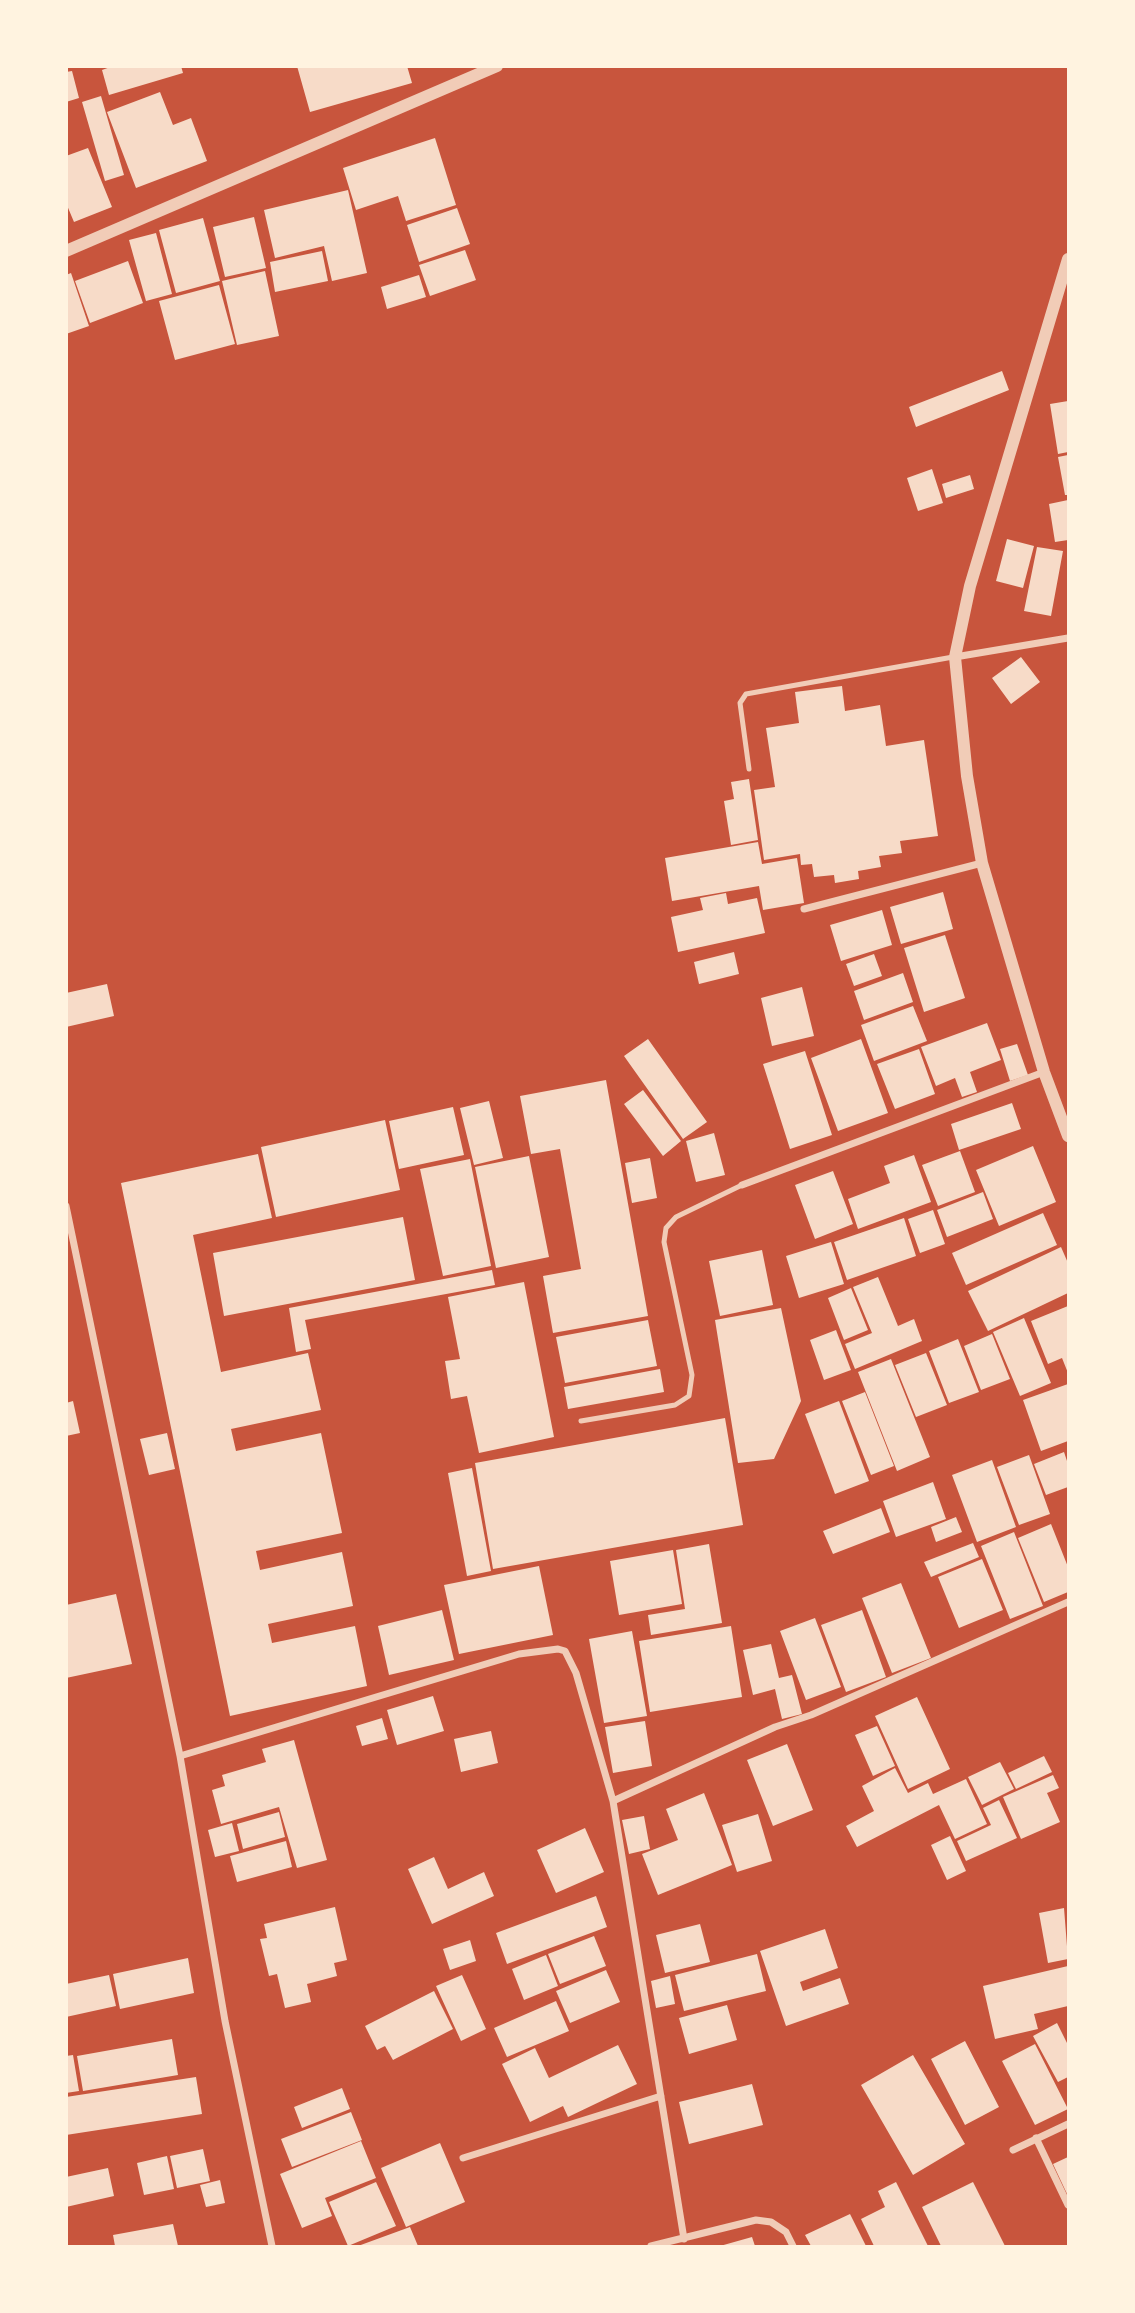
<!DOCTYPE html>
<html>
<head>
<meta charset="utf-8">
<style>
  body { margin:0 }
  #map { position:relative; width:1135px; height:2313px; overflow:hidden; background:#c8553d; font-family:Rubik,sans-serif }
  canvas { display:block }
  .frame { position:absolute; inset:0; border:68px solid #fff3e0; pointer-events:none }
</style>
</head>
<body>
<div id="map">
<canvas width="1135" height="2313"></canvas>
<div class="frame"></div>
</div>
<script>
const context = document.querySelector('canvas').getContext('2d');
context.lineJoin = 'round';
function paint(path, color) { context.fillStyle = color; context.fill(path, 'evenodd'); }
const toPath = rows => new Path2D(rows.map(r => 'M' + r).join(''));
function trace(path, color, width, dash) { context.strokeStyle = color; context.lineWidth = width; context.lineCap = dash ? 'butt' : 'round'; context.setLineDash(dash || []); context.stroke(path); }
paint(toPath([
  [113,66,181,66,183,73,109,95,102,70],
  [297,66,407,66,412,83,310,112],
  [72,71,79,98,66,102,66,72],
  [160,92,173,125,191,118,207,161,136,188,107,112],
  [101,96,124,175,105,181,82,102],
  [435,138,456,205,406,221,398,196,356,210,343,168],
  [88,148,112,207,74,222,66,203,66,156],
  [348,190,367,273,332,281,324,246,275,258,264,210],
  [457,208,470,244,419,262,407,225],
  [254,217,266,268,225,277,213,227],
  [203,218,220,281,176,293,159,230],
  [156,233,172,294,146,301,129,240],
  [465,250,476,280,430,296,419,265],
  [322,251,328,281,275,292,270,262],
  [128,261,143,303,90,323,75,281],
  [265,271,279,336,237,345,222,281],
  [71,273,89,326,66,334,66,275],
  [419,275,426,297,387,309,381,287],
  [219,285,235,344,175,360,159,301],
  [1002,371,1009,390,916,427,909,407],
  [1068,401,1068,452,1058,454,1050,404],
  [1068,455,1068,495,1065,495,1058,457],
  [932,469,943,503,918,511,907,478],
  [970,475,974,489,946,498,942,484],
  [1068,500,1068,540,1055,542,1049,504],
  [1007,539,1034,546,1023,588,996,581],
  [1037,547,1063,551,1051,616,1024,611],
  [1021,657,1040,682,1011,704,992,678],
  [842,686,845,711,880,705,886,746,924,740,938,836,900,841,902,853,879,856,881,867,858,871,859,879,835,883,834,875,814,877,812,864,801,865,800,854,764,860,754,790,775,787,766,728,799,723,795,692],
  [749,779,758,840,731,845,724,801,734,799,731,782],
  [758,842,762,864,797,858,804,903,763,910,759,886,672,901,665,858],
  [943,892,953,929,901,944,890,907],
  [726,893,728,904,757,898,765,933,678,952,671,917,703,910,700,898],
  [882,910,892,945,841,961,830,925],
  [945,935,965,998,924,1012,904,948],
  [734,952,739,974,699,984,694,962],
  [874,954,882,976,854,986,846,964],
  [903,973,913,1002,864,1020,854,991],
  [107,984,114,1016,66,1027,66,993],
  [802,987,814,1036,772,1046,761,998],
  [913,1006,927,1041,874,1061,861,1025],
  [987,1023,1001,1060,970,1072,977,1092,962,1097,955,1078,936,1086,921,1047],
  [648,1039,707,1122,683,1139,624,1056],
  [861,1039,888,1113,838,1131,811,1058],
  [1017,1044,1028,1075,1010,1081,1000,1049],
  [919,1049,935,1094,895,1109,877,1064],
  [805,1051,832,1135,790,1149,763,1064],
  [606,1080,648,1316,553,1333,543,1276,581,1269,560,1149,531,1154,520,1096],
  [643,1090,681,1141,663,1156,624,1104],
  [489,1101,503,1158,474,1165,460,1108],
  [1012,1103,1021,1129,959,1150,951,1124],
  [453,1107,464,1155,399,1169,389,1121],
  [385,1120,400,1190,276,1217,261,1147],
  [714,1133,725,1175,696,1182,686,1141],
  [1033,1146,1056,1202,999,1226,976,1170],
  [960,1151,975,1192,938,1206,922,1165],
  [258,1154,272,1218,193,1235,221,1372,308,1353,321,1410,231,1429,236,1451,321,1433,342,1533,256,1551,260,1570,342,1552,353,1606,268,1624,272,1643,355,1626,367,1686,230,1716,121,1183],
  [914,1155,931,1202,858,1229,848,1199,890,1183,884,1166],
  [529,1156,549,1257,496,1268,475,1167],
  [650,1158,657,1198,632,1203,625,1163],
  [470,1159,491,1266,443,1276,420,1169],
  [833,1171,853,1224,815,1239,795,1185],
  [983,1192,993,1219,947,1237,937,1210],
  [933,1210,945,1244,920,1253,908,1219],
  [1043,1213,1057,1245,966,1285,952,1253],
  [403,1217,415,1280,224,1316,213,1253],
  [904,1218,916,1256,847,1280,834,1242],
  [831,1242,844,1284,799,1298,786,1256],
  [1061,1247,1068,1263,1068,1293,988,1331,968,1291],
  [762,1250,773,1305,720,1316,709,1261],
  [492,1270,495,1285,305,1320,311,1349,296,1352,289,1308],
  [878,1277,898,1326,914,1319,922,1341,855,1369,845,1344,872,1333,853,1287],
  [524,1282,554,1437,479,1453,467,1396,451,1399,445,1361,460,1359,448,1297],
  [851,1288,868,1330,844,1340,828,1298],
  [1068,1306,1068,1373,1062,1358,1048,1364,1031,1321],
  [781,1308,801,1401,774,1459,738,1463,715,1320],
  [1024,1318,1051,1383,1020,1396,993,1332],
  [648,1320,657,1366,565,1383,556,1337],
  [836,1330,851,1370,824,1380,810,1340],
  [992,1334,1010,1379,981,1390,964,1346],
  [958,1339,979,1392,949,1403,929,1351],
  [926,1353,947,1405,916,1417,895,1365],
  [891,1359,930,1457,897,1471,858,1372],
  [660,1369,664,1392,568,1409,564,1387],
  [1068,1384,1068,1441,1041,1451,1023,1400],
  [865,1392,894,1466,871,1475,842,1401],
  [73,1401,80,1433,66,1436,66,1403],
  [839,1401,869,1481,835,1494,805,1414],
  [725,1418,743,1525,493,1569,475,1463],
  [167,1433,175,1469,149,1475,140,1439],
  [1064,1452,1068,1464,1068,1487,1046,1495,1034,1464],
  [1029,1455,1050,1514,1019,1525,997,1467],
  [992,1460,1016,1527,977,1542,952,1475],
  [472,1468,491,1571,467,1576,448,1473],
  [933,1482,946,1519,896,1537,883,1501],
  [881,1508,890,1532,833,1554,823,1531],
  [956,1517,962,1532,936,1542,931,1527],
  [1051,1524,1068,1567,1068,1592,1044,1602,1018,1538],
  [1014,1532,1043,1606,1010,1619,981,1546],
  [973,1543,979,1557,931,1577,924,1562],
  [709,1544,722,1623,651,1635,648,1615,685,1609,676,1550],
  [673,1550,682,1604,619,1615,610,1561],
  [982,1559,1003,1610,959,1628,938,1577],
  [539,1566,553,1635,459,1654,444,1585],
  [901,1583,931,1658,892,1673,862,1598],
  [116,1594,132,1664,66,1678,66,1605],
  [442,1610,454,1660,389,1675,378,1626],
  [862,1610,886,1677,846,1692,821,1625],
  [815,1618,841,1687,806,1700,780,1631],
  [731,1626,742,1697,650,1712,639,1641],
  [632,1631,647,1716,604,1723,589,1639],
  [771,1644,779,1678,792,1675,802,1714,782,1719,775,1689,753,1695,743,1650],
  [433,1696,444,1731,397,1745,387,1710],
  [917,1697,950,1769,908,1789,875,1716],
  [382,1718,388,1739,362,1746,356,1726],
  [645,1721,652,1766,613,1773,605,1727],
  [877,1726,895,1766,873,1776,855,1735],
  [491,1731,498,1763,461,1772,454,1739],
  [294,1740,327,1860,297,1868,279,1807,221,1824,212,1790,225,1786,222,1775,266,1762,262,1749],
  [787,1744,813,1810,773,1826,747,1760],
  [1044,1756,1052,1772,1016,1789,1008,1773],
  [1000,1762,1014,1789,982,1805,968,1777],
  [895,1768,908,1793,928,1783,933,1794,966,1779,987,1824,955,1839,939,1805,857,1847,846,1826,874,1811,862,1786],
  [1053,1775,1059,1788,1047,1793,1060,1822,1021,1839,1003,1797],
  [704,1793,732,1865,658,1895,642,1854,678,1840,666,1809],
  [999,1800,1017,1838,966,1861,957,1841,991,1825,983,1808],
  [279,1812,285,1837,243,1849,237,1824],
  [758,1814,772,1861,737,1872,722,1825],
  [644,1816,650,1849,629,1854,622,1820],
  [232,1823,239,1851,215,1857,208,1830],
  [585,1828,604,1872,556,1893,537,1850],
  [950,1836,966,1871,947,1880,931,1845],
  [286,1841,292,1867,237,1882,230,1856],
  [434,1857,448,1889,484,1872,494,1896,432,1924,408,1869],
  [596,1896,607,1927,507,1964,496,1933],
  [335,1907,347,1960,334,1963,337,1976,307,1984,311,2002,285,2008,277,1974,269,1976,260,1939,267,1938,264,1924],
  [1064,1908,1068,1959,1048,1963,1039,1913],
  [700,1924,710,1962,665,1973,656,1935],
  [825,1929,838,1968,800,1982,803,1991,840,1978,849,2004,786,2026,760,1951],
  [594,1936,606,1966,560,1984,548,1954],
  [470,1940,476,1961,450,1970,443,1949],
  [757,1954,766,1991,684,2011,675,1975],
  [546,1955,558,1986,524,2000,512,1969],
  [188,1958,194,1993,120,2009,113,1974],
  [1068,1966,1068,2006,1034,2014,1038,2029,995,2039,983,1986],
  [606,1970,620,2002,570,2023,556,1991],
  [109,1975,116,2006,66,2017,66,1984],
  [462,1975,486,2029,461,2041,436,1986],
  [670,1976,675,2004,656,2008,651,1981],
  [434,1991,453,2029,393,2060,385,2046,377,2050,365,2026],
  [556,2001,569,2031,507,2057,494,2028],
  [727,2005,737,2040,689,2054,679,2018],
  [1057,2023,1068,2045,1068,2077,1058,2082,1033,2036],
  [172,2039,178,2075,83,2091,77,2056],
  [965,2041,999,2107,965,2125,931,2059],
  [1035,2044,1068,2109,1035,2125,1002,2061],
  [618,2045,637,2084,568,2117,563,2106,530,2122,502,2064,535,2048,549,2078],
  [73,2055,79,2091,66,2093,66,2056],
  [913,2055,965,2144,913,2175,861,2085],
  [196,2077,202,2114,66,2135,66,2097],
  [752,2084,763,2125,689,2144,679,2102],
  [342,2088,350,2109,302,2128,294,2107],
  [351,2112,362,2140,292,2167,281,2139],
  [361,2141,376,2178,325,2198,332,2216,302,2228,280,2174],
  [440,2143,465,2202,406,2227,381,2168],
  [203,2149,210,2181,177,2188,170,2156],
  [167,2156,174,2189,144,2195,137,2163],
  [1068,2157,1068,2196,1053,2164],
  [108,2168,114,2196,66,2207,66,2177],
  [220,2180,225,2203,206,2207,200,2185],
  [376,2182,396,2226,348,2246,329,2202],
  [896,2182,928,2246,874,2246,861,2219,885,2207,878,2191],
  [973,2182,1005,2246,941,2246,922,2207],
  [850,2214,866,2246,811,2246,805,2235],
  [173,2224,178,2246,115,2246,113,2235],
  [410,2227,418,2246,358,2246],
  [752,2237,755,2246,720,2246]
]), '#f7dbc8');
trace(toPath([
  [749,769,740,703,746,694,953,657],
  [581,1421,675,1405,689,1396,692,1375,664,1242,666,1228,676,1217,742,1185]
]), '#f1ccb7', 5);
trace(toPath([
  [955,657,1068,638],
  [804,909,982,863],
  [742,1185,1044,1072],
  [66,1206,180,1756,225,2021,272,2246],
  [180,1756,519,1654,558,1649,565,1651,576,1673,613,1801,684,2239],
  [613,1801,775,1727,811,1715,1068,1602],
  [1036,2138,1068,2205],
  [1013,2150,1068,2124],
  [463,2158,661,2096],
  [651,2246,756,2220,771,2222,786,2232,793,2246]
]), '#f1ccb7', 7);
trace(toPath([
  [66,251,497,66],
  [1068,259,970,586,955,657,967,776,982,863,1044,1072,1068,1136]
]), '#f1ccb7', 12);
</script>
</body>
</html>
